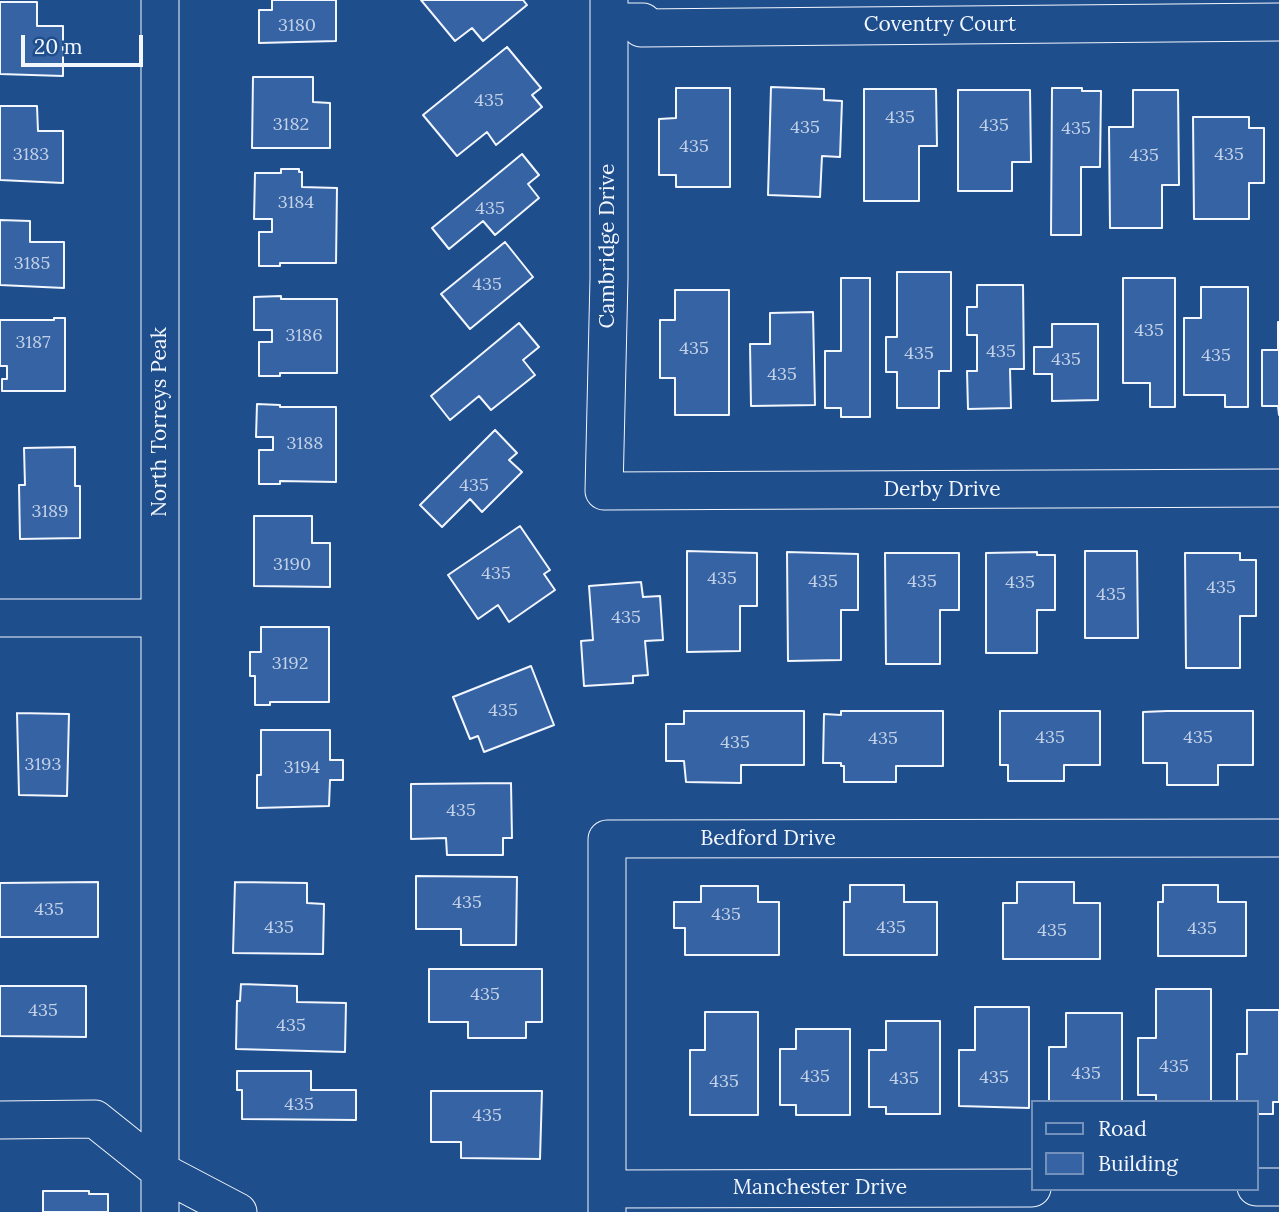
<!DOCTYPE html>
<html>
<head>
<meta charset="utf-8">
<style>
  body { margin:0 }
  #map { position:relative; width:1279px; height:1212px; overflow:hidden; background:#1f4e8c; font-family:Lora,serif }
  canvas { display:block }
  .legend { position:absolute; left:1031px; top:1100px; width:228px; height:91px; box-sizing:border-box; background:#1f4e8c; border:2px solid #7391ba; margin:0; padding:9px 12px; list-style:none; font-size:21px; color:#f2f6ff }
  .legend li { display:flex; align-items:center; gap:14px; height:35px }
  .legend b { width:35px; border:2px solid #7391ba }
  .scale { position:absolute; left:21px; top:35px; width:122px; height:32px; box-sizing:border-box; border:4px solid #f2f6ff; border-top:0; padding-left:9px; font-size:21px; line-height:24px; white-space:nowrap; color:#f2f6ff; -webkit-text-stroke:5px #1f4e8c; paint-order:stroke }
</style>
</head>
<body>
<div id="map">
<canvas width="1279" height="1212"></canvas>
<ul class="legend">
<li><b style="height:9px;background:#1f4e8c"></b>Road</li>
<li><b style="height:19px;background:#3563a3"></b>Building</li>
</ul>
<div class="scale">20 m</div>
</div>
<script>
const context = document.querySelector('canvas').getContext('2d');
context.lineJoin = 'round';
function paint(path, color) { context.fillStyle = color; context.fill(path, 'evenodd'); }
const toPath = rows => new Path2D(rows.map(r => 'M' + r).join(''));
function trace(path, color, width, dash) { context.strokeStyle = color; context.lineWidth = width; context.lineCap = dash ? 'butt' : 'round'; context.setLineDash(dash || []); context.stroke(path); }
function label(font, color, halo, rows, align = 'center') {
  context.font = font + ' Lora,serif'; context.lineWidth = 5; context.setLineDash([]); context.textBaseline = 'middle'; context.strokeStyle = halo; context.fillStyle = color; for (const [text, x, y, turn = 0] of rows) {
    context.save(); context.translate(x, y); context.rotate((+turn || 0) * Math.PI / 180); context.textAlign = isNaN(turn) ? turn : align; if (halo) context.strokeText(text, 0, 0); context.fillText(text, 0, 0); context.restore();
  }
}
const building = toPath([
  [272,0,336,0,336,41,259,43,259,10,272,10,272,0],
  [421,0,523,0,527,5,483,41,472,28,455,41,421,0],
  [0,2,37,2,37,26,63,26,63,76,0,74,0,2],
  [507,47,541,88,532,95,542,107,496,145,487,132,457,156,423,115,507,47],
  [253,77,313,77,313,102,330,103,330,148,252,148,253,77],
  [771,87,824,89,824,100,842,101,840,157,822,156,820,197,768,195,771,87],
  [676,88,730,88,730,187,676,187,676,175,659,175,659,119,676,118,676,88],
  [1052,88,1082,88,1082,91,1101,91,1100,167,1081,167,1081,235,1051,235,1052,88],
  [864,89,936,89,937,146,919,146,919,201,864,201,864,89],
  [958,90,1030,90,1031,162,1012,162,1012,191,958,191,958,90],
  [1133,90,1178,90,1179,185,1162,185,1162,228,1110,228,1109,127,1133,127,1133,90],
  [0,106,37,106,38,131,63,131,63,183,0,180,0,106],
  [1193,117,1249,117,1249,128,1264,128,1264,183,1249,183,1249,219,1194,219,1193,117],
  [522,154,539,175,528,184,539,198,495,235,483,221,449,249,432,228,522,154],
  [281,169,299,169,299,172,302,172,302,187,337,188,336,263,280,263,280,266,259,266,259,232,272,232,272,219,254,219,255,173,281,173,281,169],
  [0,220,30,221,30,242,64,242,64,288,0,285,0,220],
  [505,242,533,277,470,329,441,294,505,242],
  [897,272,951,272,951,371,939,371,939,408,897,408,897,372,886,372,886,337,897,337,897,272],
  [841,278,870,278,870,417,841,417,841,408,825,408,825,351,841,351,841,278],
  [1123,278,1175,278,1175,407,1150,407,1150,383,1123,383,1123,278],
  [977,285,1023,285,1024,369,1010,369,1011,408,968,409,967,371,977,371,977,335,967,335,967,307,977,307,977,285],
  [1201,287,1248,287,1248,407,1225,407,1225,395,1184,395,1184,318,1201,318,1201,287],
  [675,290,729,290,729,415,675,415,675,378,660,378,660,320,675,320,675,290],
  [281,296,281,299,337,299,337,373,280,373,280,376,259,376,259,342,272,342,272,330,254,330,254,297,281,296],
  [813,312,815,405,751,406,750,344,770,344,770,313,813,312],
  [54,318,65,318,65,391,2,391,2,379,7,379,7,366,0,366,0,320,54,320,54,318],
  [1278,322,1279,322,1279,415,1278,406,1262,406,1262,350,1278,350,1278,322],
  [519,323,539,347,523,360,535,375,491,410,479,396,450,420,431,396,519,323],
  [1052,324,1098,324,1098,400,1052,401,1052,374,1034,374,1034,347,1052,347,1052,324],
  [257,404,280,405,280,407,336,407,336,482,280,481,280,484,259,484,259,450,273,450,273,437,256,437,257,404],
  [495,430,517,453,509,460,522,472,482,512,470,499,442,527,420,505,495,430],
  [75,447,75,486,80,486,80,538,20,539,19,485,25,485,24,448,75,447],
  [254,516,312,516,312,543,330,543,330,587,254,586,254,516],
  [520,526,550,570,544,574,555,590,509,622,498,605,478,619,448,575,520,526],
  [687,551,757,553,757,606,740,606,740,651,687,652,687,551],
  [1085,551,1137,551,1138,638,1085,638,1085,551],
  [787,552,858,554,858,610,841,610,841,660,788,661,787,552],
  [1037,552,1037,555,1055,555,1055,610,1037,610,1037,653,986,653,986,553,1037,552],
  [885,553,959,553,959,610,940,610,940,664,886,664,885,553],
  [1185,553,1240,553,1240,560,1256,560,1256,616,1240,616,1240,668,1186,668,1185,553],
  [641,582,643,597,660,596,663,640,645,641,648,675,633,676,633,683,584,686,581,641,593,640,589,586,641,582],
  [261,627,329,627,329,702,270,702,270,705,255,705,255,676,250,676,250,652,261,652,261,627],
  [531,666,554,725,484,752,478,736,470,739,453,697,531,666],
  [684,711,804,711,804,765,741,765,741,783,686,782,684,761,666,761,666,724,684,724,684,711],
  [841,711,943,711,943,766,896,766,896,782,844,782,844,766,841,766,841,763,823,763,824,714,841,715,841,711],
  [1000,711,1100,711,1100,765,1064,765,1064,781,1008,781,1008,765,1000,765,1000,711],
  [1167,711,1253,711,1253,765,1218,765,1218,785,1167,785,1167,763,1143,763,1143,712,1167,711],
  [17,713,69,714,67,796,19,795,17,713],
  [261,730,330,730,330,760,343,760,343,780,330,780,329,806,257,808,257,775,261,775,261,730],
  [511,783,512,838,503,838,503,855,447,855,446,838,411,839,411,784,511,783],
  [416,876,517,877,516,945,461,945,461,929,416,929,416,876],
  [98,882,98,937,0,937,0,883,98,882],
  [235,882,307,883,307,903,324,904,323,954,233,953,235,882],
  [1017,882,1074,882,1074,903,1100,903,1100,959,1003,959,1003,903,1017,903,1017,882],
  [850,885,904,885,904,902,937,902,937,955,844,955,844,902,850,902,850,885],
  [1163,885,1218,885,1218,902,1246,902,1246,956,1158,956,1158,902,1163,902,1163,885],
  [701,886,758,886,758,902,779,902,779,955,685,955,685,928,674,928,674,902,701,902,701,886],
  [429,969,542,969,542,1022,526,1022,526,1038,468,1038,468,1022,429,1022,429,969],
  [241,984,297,986,297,1002,346,1003,345,1052,236,1049,237,1001,240,1001,241,984],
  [0,986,86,986,86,1037,0,1036,0,986],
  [1156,989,1211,989,1211,1102,1156,1102,1156,1095,1138,1095,1138,1038,1156,1038,1156,989],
  [975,1007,1029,1007,1029,1108,959,1106,959,1050,975,1050,975,1007],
  [1247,1010,1279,1010,1279,1102,1273,1102,1273,1114,1256,1114,1256,1102,1237,1102,1237,1054,1247,1054,1247,1010],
  [705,1012,758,1012,758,1115,690,1115,690,1050,705,1050,705,1012],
  [1066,1013,1122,1013,1122,1102,1049,1102,1049,1047,1066,1047,1066,1013],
  [886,1021,940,1021,940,1114,886,1114,886,1107,869,1107,869,1050,886,1050,886,1021],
  [796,1029,850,1029,850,1115,796,1115,796,1105,780,1105,780,1049,796,1049,796,1029],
  [237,1071,311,1071,311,1090,356,1090,356,1120,242,1119,242,1090,237,1090,237,1071],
  [431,1091,542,1091,540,1159,461,1158,461,1142,431,1142,431,1091],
  [43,1191,89,1191,89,1194,108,1194,108,1212,43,1212,43,1191]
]);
paint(building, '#3563a3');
trace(building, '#f2f6ff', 2);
const minor = toPath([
  [609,0,609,278,604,491,1279,488],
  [609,22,643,22,641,28,1279,22],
  [0,618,160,618],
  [0,1120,95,1119,160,1171,238,1212],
  [1256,1187,1279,1187],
  [607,1189,1032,1188],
  [160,1212,160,0],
  [607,1212,607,839,1279,838]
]);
trace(minor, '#f2f6ff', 39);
trace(minor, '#1f4e8c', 37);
label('18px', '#c3d1e8', null, [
  ["3180",297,26],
  ["435",489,101],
  ["435",900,118],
  ["3182",291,125],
  ["435",994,126],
  ["435",805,128],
  ["435",1076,129],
  ["435",694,147],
  ["3183",31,155],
  ["435",1229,155],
  ["435",1144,156],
  ["3184",296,203],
  ["435",490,209],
  ["3185",32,264],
  ["435",487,285],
  ["435",1149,331],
  ["3186",304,336],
  ["3187",33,343],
  ["435",694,349],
  ["435",1001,352],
  ["435",919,354],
  ["435",1216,356],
  ["435",1066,360],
  ["435",782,375],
  ["3188",305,444],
  ["435",474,486],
  ["3189",50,512],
  ["3190",292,565],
  ["435",496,574],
  ["435",722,579],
  ["435",823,582],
  ["435",922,582],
  ["435",1020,583],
  ["435",1221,588],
  ["435",1111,595],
  ["435",626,618],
  ["3192",290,664],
  ["435",503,711],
  ["435",1050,738],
  ["435",1198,738],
  ["435",883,739],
  ["435",735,743],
  ["3193",43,765],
  ["3194",302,768],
  ["435",461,811],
  ["435",467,903],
  ["435",49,910],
  ["435",726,915],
  ["435",279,928],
  ["435",891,928],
  ["435",1202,929],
  ["435",1052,931],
  ["435",485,995],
  ["435",43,1011],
  ["435",291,1026],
  ["435",1174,1067],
  ["435",1086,1074],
  ["435",815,1077],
  ["435",994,1078],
  ["435",904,1079],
  ["435",724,1082],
  ["435",299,1105],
  ["435",487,1116]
]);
label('21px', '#f2f6ff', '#1f4e8c', [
  ["Coventry Court",940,25],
  ["Cambridge Drive",608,246,-90],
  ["North Torreys Peak",160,422,-90],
  ["Derby Drive",942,490],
  ["Bedford Drive",768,839],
  ["Manchester Drive",820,1188]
]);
</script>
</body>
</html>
